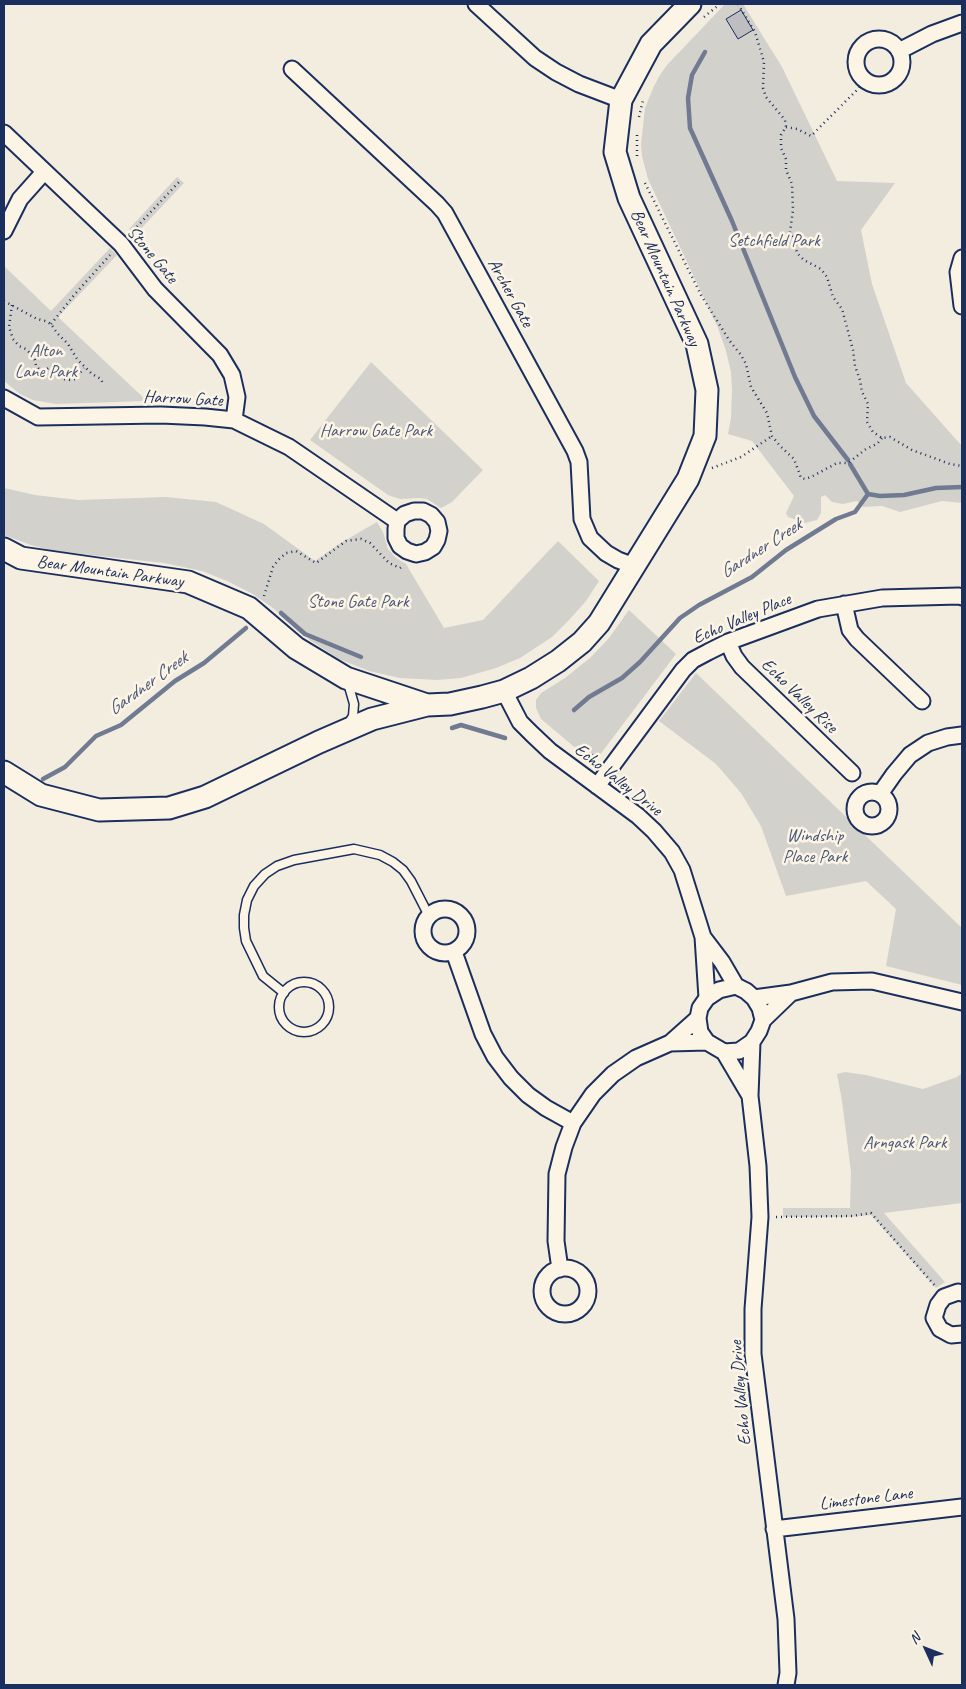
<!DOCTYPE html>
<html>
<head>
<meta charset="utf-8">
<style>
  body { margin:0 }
  #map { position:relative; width:966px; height:1689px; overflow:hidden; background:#f3ede0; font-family:Caveat,sans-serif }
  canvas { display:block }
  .frame { position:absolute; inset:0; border:5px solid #1b2f5e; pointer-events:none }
  .north { position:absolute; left:901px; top:1624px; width:50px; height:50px; -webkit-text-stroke:4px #fcf5e5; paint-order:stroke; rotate:313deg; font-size:14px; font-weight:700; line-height:20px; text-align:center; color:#1b2f5e }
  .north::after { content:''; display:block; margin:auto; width:18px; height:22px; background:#1b2f5e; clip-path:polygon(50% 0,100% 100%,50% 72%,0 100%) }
</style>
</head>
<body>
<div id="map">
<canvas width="966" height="1689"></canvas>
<div class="frame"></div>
<div class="north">N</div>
</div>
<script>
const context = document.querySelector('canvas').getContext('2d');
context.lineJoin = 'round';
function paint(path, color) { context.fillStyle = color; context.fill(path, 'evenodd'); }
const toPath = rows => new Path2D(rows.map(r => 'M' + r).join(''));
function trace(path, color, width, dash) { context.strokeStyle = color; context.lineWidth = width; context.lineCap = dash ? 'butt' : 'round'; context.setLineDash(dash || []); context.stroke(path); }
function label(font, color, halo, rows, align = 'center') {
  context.font = font + ' Caveat,sans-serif'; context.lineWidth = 5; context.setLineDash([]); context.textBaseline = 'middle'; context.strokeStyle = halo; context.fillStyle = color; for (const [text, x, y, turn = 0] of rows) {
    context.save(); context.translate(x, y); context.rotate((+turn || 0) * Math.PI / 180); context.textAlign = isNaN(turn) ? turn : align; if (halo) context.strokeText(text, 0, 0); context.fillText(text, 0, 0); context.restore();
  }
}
paint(toPath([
  [725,4,743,4,782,67,837,181,895,183,861,230,872,284,906,383,961,445,962,444,962,503,942,501,900,512,882,506,863,507,857,501,843,504,832,502,825,495,821,497,821,513,817,520,805,523,788,517,786,513,794,496,752,441,728,434,731,418,732,390,731,372,726,351,718,328,648,179,642,156,641,144,645,108,654,86,660,75,667,65],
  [177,177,184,183,135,235,129,229],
  [110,248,117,255,58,317,147,401,56,404,33,400,20,394,4,381,4,266,51,311],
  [371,362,483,470,452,502,441,508,427,499,420,498,400,499,388,495,310,440],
  [4,488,35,495,78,500,166,497,216,502,264,524,315,561,339,544,377,522,383,532,388,549,396,558,406,564,444,628,483,620,558,541,599,581,586,601,570,619,552,637,520,658,496,668,461,678,437,680,400,678,369,671,339,659,311,641,273,608,253,594,227,581,202,571,164,563,54,551,31,545,4,535],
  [629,610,676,654,596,760,591,761,541,719,536,708,536,700,541,693,565,678,591,657,609,638],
  [696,673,962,928,962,985,886,966,896,909,866,881,786,896,761,826,741,793,716,764,659,721],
  [845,1072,866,1075,923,1089,957,1077,962,1073,962,1203,884,1213,945,1282,936,1288,871,1215,851,1217,783,1217,783,1208,850,1208,851,1172,842,1101,837,1074]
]), '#d3d1cc');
trace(toPath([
  [705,52,692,75,688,98,690,128,732,221,795,377,814,416,848,460],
  [850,464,868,494],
  [281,613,305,634,361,657],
  [574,710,589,697,622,678,640,662,680,618,699,605,752,577,786,550,836,519,855,512,868,494,880,496,904,495,936,488,962,487],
  [452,728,461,725,505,738],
  [43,779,65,767,96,736,121,725,175,681,204,663,246,628]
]), '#707a91', 4.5);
const building = toPath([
  [741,10,753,30,738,39,726,19,741,10]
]);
paint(building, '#bebec0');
trace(building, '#1b2f5e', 1);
const lane = toPath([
  [348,683,354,704,353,716,348,724],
  '279 1007a25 25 0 1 1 50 0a25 25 0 1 1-50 0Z',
  [284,993,263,976,246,941,244,928,244,915,247,900,254,886,265,874,277,866,294,860,354,849,380,855,393,862,403,870,411,881,429,916]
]);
const street = toPath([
  [476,4,535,58,556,72,579,84,621,100],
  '856 62a23 23 0 1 1 46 0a23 23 0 1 1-46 0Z',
  [899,51,932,34,962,23],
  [292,69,437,204,445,213,575,451,579,462,582,519,590,538,606,553,618,560,634,566],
  [4,133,121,244,155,289,220,355,232,375,237,397,234,420],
  [4,231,20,199,44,172],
  [962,258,958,272,962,306],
  [4,398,38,417,161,415,205,417,234,420,289,447,397,521],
  [414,511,423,511,431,515,437,522,439,531,437,540,433,547,425,552,416,554,407,551,400,546,396,538,396,529,397,521,405,514,414,511],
  [844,604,850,630,857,639,922,701],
  [728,642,734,656,742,667,852,773],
  [504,691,520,722,532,734,550,751,638,816,654,831,672,852,682,870,703,937,707,998],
  [597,786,683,670,693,660,708,652,728,642,818,609,882,598,959,596,962,597],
  '855 809a17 17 0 1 1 34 0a17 17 0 1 1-34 0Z',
  [880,794,894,774,910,755,928,743,947,737,962,735],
  '423 931a22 22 0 1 1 44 0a22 22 0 1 1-44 0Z',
  [703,937,722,962,736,986],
  [454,952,483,1034,495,1057,511,1078,528,1095,546,1108,573,1123],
  [736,986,746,991,754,998,760,1008,763,1020,759,1031,752,1042,739,1051,724,1052,707,1042,700,1032,698,1018,700,1008,707,998,719,990,736,986],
  [754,998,791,993,832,982,872,981,962,1002],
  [763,1020,791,993],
  [752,1042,750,1096,758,1166,760,1217,753,1309,753,1354,786,1619,788,1673,786,1685],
  [670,1043,707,1042],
  [724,1052,750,1096],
  '542 1291a23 23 0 1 1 46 0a23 23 0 1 1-46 0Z',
  [560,1269,556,1241,557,1174,564,1147,573,1123,593,1094,613,1074,636,1058,670,1043,698,1018],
  [962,1293,958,1292,944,1297,938,1305,934,1318,940,1329,951,1335,962,1334],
  [774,1529,962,1507]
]);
const secondary = toPath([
  [4,549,21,558,188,582,249,608,296,648,346,678,427,705],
  [4,772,41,795,99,810,169,808,205,797,319,742,372,719,427,705,450,704,482,697,504,691,531,678,558,661,582,642,599,623,688,479,705,436,707,390,697,344,629,198,615,152,621,100,651,44,690,4]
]);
trace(lane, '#1b2f5e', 11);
trace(street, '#1b2f5e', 19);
trace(secondary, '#1b2f5e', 25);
trace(toPath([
  [738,4,755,32,764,62,763,88,766,97,785,120,786,127,781,135,781,148,786,159,786,170,792,184,793,210,790,232,794,239,797,253,804,260,821,269,827,277,833,297,842,309,853,350,855,366,860,380,862,392,868,404,867,422,873,432,882,438,890,437,912,450,950,464,962,466],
  [704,17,720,4],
  [639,117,643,100],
  [786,127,797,129,811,136,859,88,864,79],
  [637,135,637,159],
  [645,183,701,295,729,340,741,355,746,364,751,387,767,413,772,436,780,446,794,459,801,478,805,479,811,477,837,463,848,463,866,449,877,444,882,438],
  [130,234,179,182],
  [4,301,37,319,45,321,51,324,57,333,68,344,77,359,92,374,101,379,103,384],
  [12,305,9,327,13,339,19,346,26,349,30,353,35,360,36,366,39,369,45,370,58,363,60,375,64,379,70,380,75,379,84,368],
  [51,324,75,294,110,255],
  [712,468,741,457,772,436],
  [264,596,273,567,278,560,286,553,296,551,316,563,346,541,361,539,370,543,389,563,400,568,404,565],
  [592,754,595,764],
  [776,1217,852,1216,871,1213,936,1287]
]), '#1b2f5e', 2.5, [1, 4]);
trace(lane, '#fcf5e5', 8);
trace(street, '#fcf5e5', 15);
trace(secondary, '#fcf5e5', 21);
label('18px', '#49587a', '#fcf5e5', [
  ["Setchfield Park",774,241],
  ["Alton",46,351],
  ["Lane Park",46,372],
  ["Harrow Gate Park",376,431],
  ["Stone Gate Park",358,602],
  ["Windship",815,836],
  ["Place Park",815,857],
  ["Arngask Park",905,1143]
]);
label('18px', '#1b2f5e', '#fcf5e5', [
  ["Stone Gate",152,255,50],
  ["Bear Mountain Parkway",665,278,66],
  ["Archer Gate",510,293,61],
  ["Harrow Gate",183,399,3],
  ["Bear Mountain Parkway",110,572,8],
  ["Echo Valley Place",742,619,-23],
  ["Echo Valley Rise",799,696,44],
  ["Echo Valley Drive",618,780,38],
  ["Echo Valley Drive",741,1393,-95],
  ["Limestone Lane",866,1499,-7]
]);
label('italic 19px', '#465478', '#fcf5e5', [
  ["Gardner Creek",761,549,-33],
  ["Gardner Creek",148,684,-36]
]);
</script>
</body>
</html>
